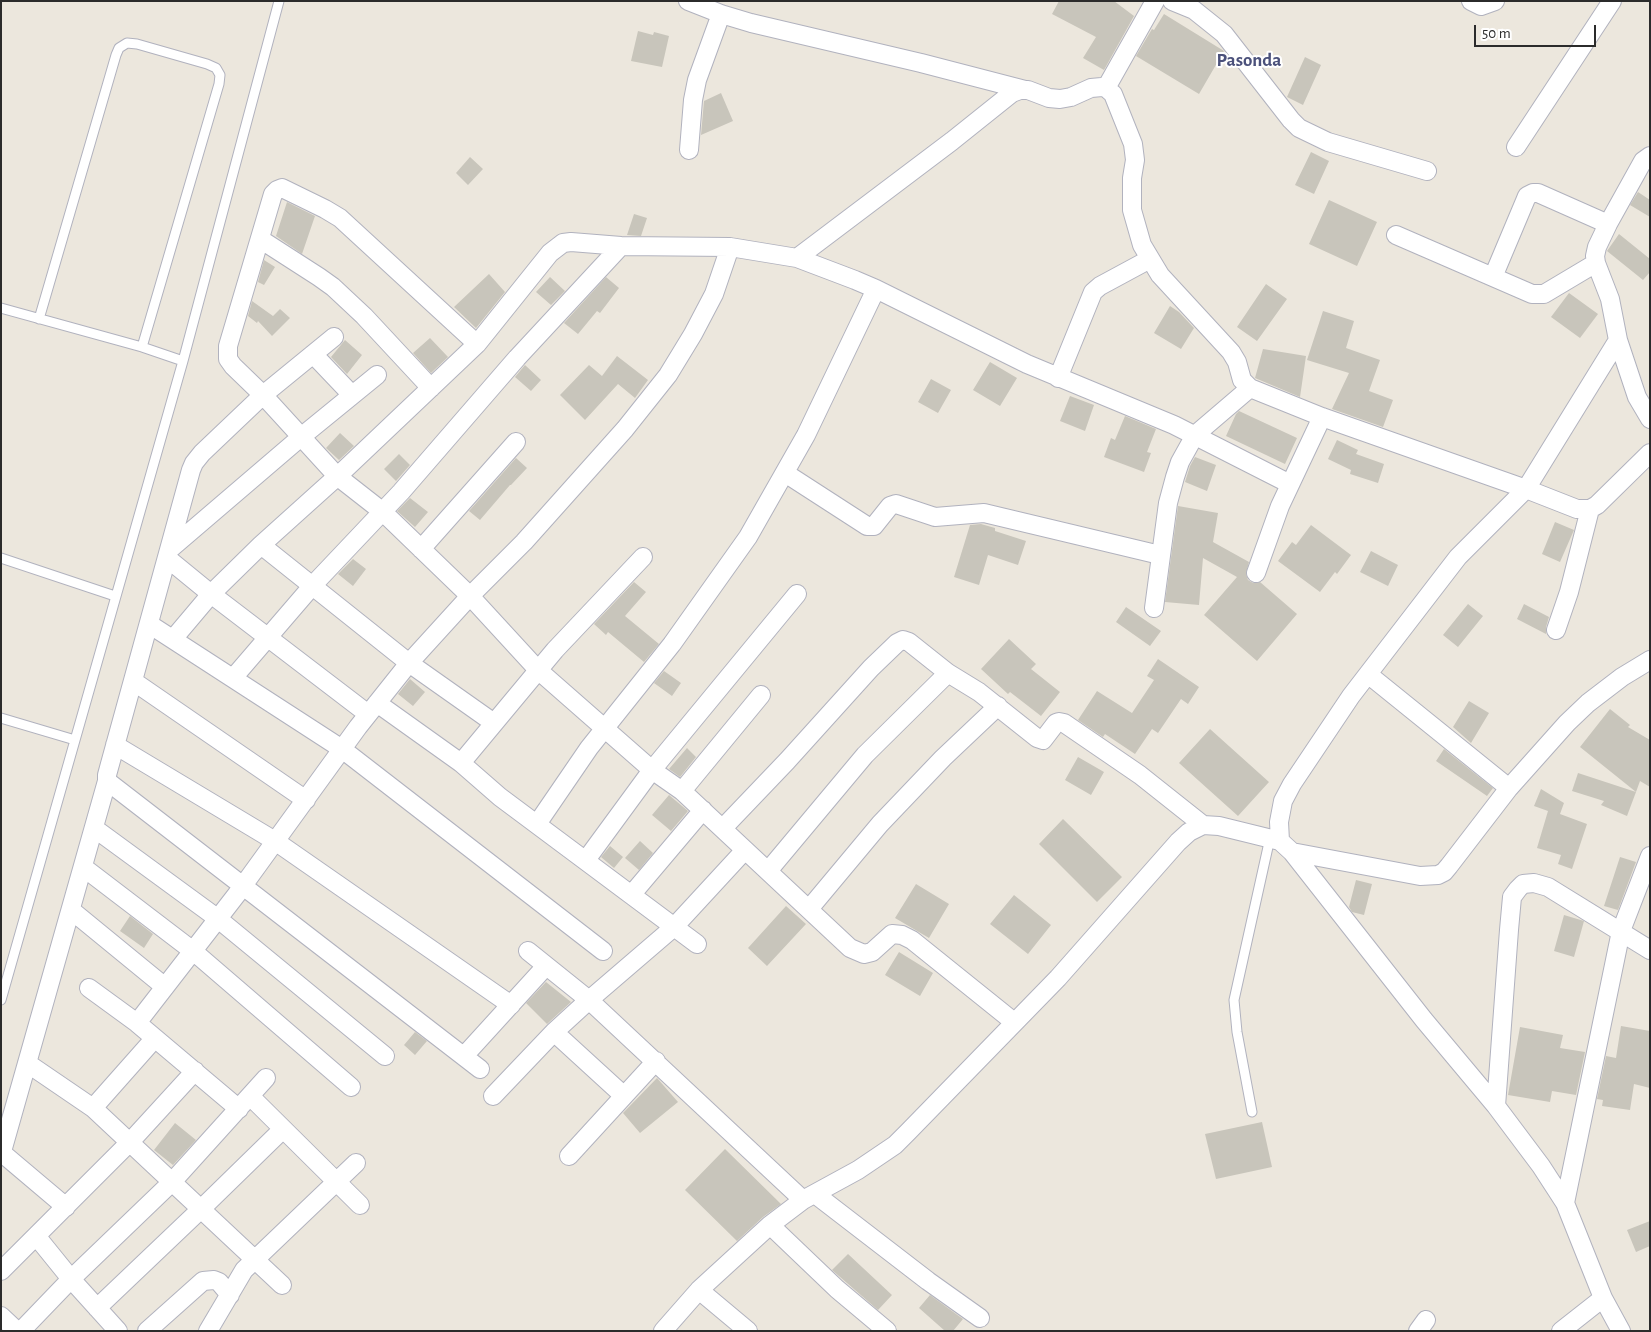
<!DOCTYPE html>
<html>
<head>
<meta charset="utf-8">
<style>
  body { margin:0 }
  #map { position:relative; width:1651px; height:1332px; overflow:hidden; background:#ece7dd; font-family:"Alegreya Sans",sans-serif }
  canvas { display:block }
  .frame { position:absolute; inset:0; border:2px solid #2b2b2b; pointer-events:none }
  .scale { position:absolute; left:1474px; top:25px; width:122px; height:22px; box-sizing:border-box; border:2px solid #2b2b2b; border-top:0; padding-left:6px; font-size:15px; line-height:18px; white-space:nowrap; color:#2b2b2b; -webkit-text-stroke:4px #fff; paint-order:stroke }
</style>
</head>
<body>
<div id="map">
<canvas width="1651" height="1332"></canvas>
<div class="frame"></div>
<div class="scale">50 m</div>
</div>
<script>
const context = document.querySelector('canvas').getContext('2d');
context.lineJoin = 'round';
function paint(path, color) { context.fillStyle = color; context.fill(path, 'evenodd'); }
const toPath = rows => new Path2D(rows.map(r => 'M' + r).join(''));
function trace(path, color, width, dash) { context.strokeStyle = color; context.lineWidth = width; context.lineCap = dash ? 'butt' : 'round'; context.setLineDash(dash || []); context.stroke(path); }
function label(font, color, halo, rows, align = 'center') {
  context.font = font + ' "Alegreya Sans",sans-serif'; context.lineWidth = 4; context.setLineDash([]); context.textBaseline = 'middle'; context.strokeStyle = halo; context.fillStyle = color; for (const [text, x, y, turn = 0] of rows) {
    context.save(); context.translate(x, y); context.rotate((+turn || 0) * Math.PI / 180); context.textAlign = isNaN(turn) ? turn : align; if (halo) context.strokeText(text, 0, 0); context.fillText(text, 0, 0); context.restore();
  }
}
paint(toPath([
  [1059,1,1114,1,1134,16,1104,70,1083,58,1096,37,1052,14],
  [1164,14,1224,51,1199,94,1136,56,1152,29,1154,30],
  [638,31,653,35,654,32,669,36,662,67,631,61],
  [1305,57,1321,65,1303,105,1287,97],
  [721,93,733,121,701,135,704,101],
  [1311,152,1329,161,1314,194,1295,185],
  [470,157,483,169,468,185,456,173],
  [1638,192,1650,200,1650,217,1630,205],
  [1329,200,1377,222,1357,266,1309,244],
  [287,202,315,216,302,254,276,236],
  [634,214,647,218,641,236,627,235],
  [1619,234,1650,259,1650,272,1643,280,1607,251],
  [264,260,275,267,264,285,258,282],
  [489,274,505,292,476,328,454,307],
  [550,277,565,291,551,305,536,292],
  [606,277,619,288,600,313,597,311,578,334,564,323],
  [1266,284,1287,299,1257,341,1237,327],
  [1569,293,1598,314,1580,338,1551,317],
  [252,301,273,316,280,309,290,318,272,336,258,321,257,323,248,316],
  [1170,306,1179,312,1194,328,1181,349,1154,333],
  [1323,311,1354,321,1346,348,1380,360,1369,391,1393,400,1383,427,1332,409,1349,373,1307,360],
  [430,338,448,357,431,373,413,353],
  [345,340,362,355,347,374,331,357],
  [1263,349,1306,356,1300,397,1255,378],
  [617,356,648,380,635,398,618,384,585,420,560,395,589,365,602,376],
  [990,362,1017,378,1000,406,973,390],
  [525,365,541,380,531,391,515,377],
  [931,379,951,390,938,413,918,402],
  [1070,396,1094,405,1085,431,1060,421],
  [1239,411,1297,438,1285,464,1226,436,1236,414],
  [1125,416,1156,429,1147,452,1151,453,1144,472,1104,457,1111,438,1115,440],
  [340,433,354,446,339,460,326,448],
  [1337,440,1358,450,1356,454,1384,464,1378,483,1350,474,1351,470,1328,459],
  [399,454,410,465,396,481,384,469],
  [1195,457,1216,465,1207,491,1185,482,1190,466],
  [516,458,527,468,511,485,510,485,480,520,469,511],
  [410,498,428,512,415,527,397,511],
  [1178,506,1218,513,1213,542,1249,562,1246,574,1248,580,1253,583,1260,582,1297,614,1257,661,1204,615,1237,577,1203,558,1199,605,1165,602],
  [1555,522,1574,530,1560,562,1542,554],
  [981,524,995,528,995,531,1026,541,1018,565,988,555,979,585,954,577,970,525],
  [1311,525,1351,555,1337,574,1335,572,1320,592,1278,561,1292,542,1296,545],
  [1371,551,1398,565,1388,586,1360,572],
  [353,559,366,569,353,586,338,574],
  [634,582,646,592,625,616,659,644,644,662,608,632,606,635,594,624],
  [1468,604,1483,616,1458,647,1443,635],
  [1524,604,1549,617,1546,627,1546,634,1517,619],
  [1126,607,1161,631,1150,646,1116,622],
  [1009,639,1036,664,1031,669,1060,692,1041,716,1010,692,1008,694,981,669],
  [1158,659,1199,687,1188,704,1181,699,1158,733,1152,729,1135,754,1105,734,1103,737,1078,720,1097,691,1132,713,1154,680,1147,676],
  [664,671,681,683,672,696,654,683],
  [410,679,425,692,413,706,398,694],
  [1469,701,1489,713,1471,743,1453,727],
  [1610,709,1630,725,1628,727,1650,740,1650,787,1640,781,1636,792,1580,747],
  [1210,729,1269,782,1238,816,1179,763],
  [687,748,696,757,680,777,669,769],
  [1444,749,1493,788,1487,796,1436,761],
  [1078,757,1104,772,1091,795,1065,780],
  [1578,773,1636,792,1627,816,1601,805,1604,801,1572,791],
  [1541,789,1564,803,1560,814,1587,824,1572,869,1558,864,1561,855,1537,848,1548,811,1534,806],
  [669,795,688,811,671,831,652,815],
  [1063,819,1122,877,1097,902,1039,844],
  [640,841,653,853,639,870,625,858],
  [610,846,623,857,614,868,601,857],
  [1620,857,1636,862,1618,910,1604,906],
  [1356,880,1372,884,1364,915,1352,912,1349,907],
  [916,884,949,904,929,938,895,918],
  [1014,895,1051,925,1028,954,990,924],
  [786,906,806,924,767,966,748,948],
  [1564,915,1584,921,1574,957,1554,951],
  [130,916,153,934,144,948,120,931],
  [899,952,933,973,920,996,885,975],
  [546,982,571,1002,547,1024,526,1003],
  [1621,1026,1650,1031,1650,1088,1634,1084,1630,1110,1602,1106,1603,1100,1597,1099,1606,1056,1616,1058],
  [1520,1027,1563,1035,1560,1048,1585,1052,1576,1095,1552,1091,1550,1102,1508,1095],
  [415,1032,427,1041,415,1055,404,1045],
  [657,1078,678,1102,640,1133,623,1113],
  [1262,1122,1272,1167,1216,1179,1205,1134],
  [175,1123,196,1140,173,1165,154,1150],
  [725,1149,781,1204,763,1217,737,1241,685,1190],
  [1650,1221,1650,1246,1636,1252,1627,1230],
  [848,1254,892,1295,878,1310,832,1270],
  [930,1295,963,1319,953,1331,945,1331,919,1308]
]), '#c8c5bb');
const lane = toPath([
  [1,308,142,347,183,361],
  [39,319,116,55,119,48,127,43,137,44,207,64,216,68,220,75,219,84,142,347],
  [1,558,115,596],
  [1,718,75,740],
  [1,1000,183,361,279,1],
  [1252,1112,1237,1032,1234,1000,1270,838]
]);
const street = toPath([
  [688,1,721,14,751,23,921,63,1025,90],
  [1172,1,1194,10,1224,34,1291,120,1299,128,1328,142,1427,171],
  [1471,1,1481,6,1495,1],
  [1106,88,1155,1],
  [1516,147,1612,1],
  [689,150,693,100,697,80,721,14],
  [1650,156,1643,161,1608,224,1597,247,1595,256,1596,263,1610,299,1618,340,1637,397,1650,419],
  [1396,235,1532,294,1544,294,1596,263],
  [260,239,319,277,333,287,364,316,431,388],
  [797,258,952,141,1012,93,1020,90,1028,90,1049,98,1060,99,1071,97,1091,88,1102,87,1106,88,1113,94,1133,144,1135,160,1132,178,1132,210,1142,245,1160,275,1231,352,1237,362,1242,380,1250,388,1322,417,1526,489,1577,509,1590,509,1597,505,1650,453],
  [1493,277,1525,201,1527,196,1533,193,1538,193,1608,224],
  [334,337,263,395,202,453,194,463,191,470,110,764,107,775,107,781,480,1069],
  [477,344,340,218,325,209,282,188,277,190,273,194,228,346,228,359,233,366,263,395,337,476,383,512,470,596,538,670,652,770,682,791,850,948,864,954,872,952,892,934,902,935,912,940,1014,1022],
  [313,354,352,395],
  [1058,378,1093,292,1100,286,1150,259],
  [785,473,867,526,874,526,890,506,896,504,935,517,984,513,1160,555],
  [261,545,409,663,494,723],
  [421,549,516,442],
  [169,550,301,437,377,375],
  [167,558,211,594,368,714],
  [1256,573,1280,506,1322,417],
  [1154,608,1168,503,1175,477,1180,462,1195,435,1250,388],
  [149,624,342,749,603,951],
  [1556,630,1569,592,1590,509],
  [173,639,211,594,261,545,341,473,477,344,550,253,563,243,571,242,621,246,730,247,797,258,855,280,876,289,1027,364,1174,425,1290,484],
  [1369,675,1509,788,1567,723,1588,703,1622,677,1650,660],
  [233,678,313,585,401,492,517,358,621,246],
  [133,681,306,800],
  [377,703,461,763,500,797,697,944],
  [115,745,275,841,511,1005],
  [461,763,555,650,643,557],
  [682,791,761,695],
  [537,824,589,748,672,644,748,537,806,435,876,289],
  [94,828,217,918,385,1056],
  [723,828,787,761,871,668,897,643,903,640,909,642,948,673,979,692,1037,738,1043,740,1056,723,1059,722,1064,723,1140,775,1203,825],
  [1280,841,1279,822,1283,801,1292,784,1351,696,1458,557,1526,489,1618,340],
  [1292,852,1420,876,1438,875,1444,872,1449,866,1509,788],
  [586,860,652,770,797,594],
  [83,867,193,951,351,1087],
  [768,871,865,755,948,673],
  [632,894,703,810],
  [809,909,880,824,943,758,998,706],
  [71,910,165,987],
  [528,951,589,1000,803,1200],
  [89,988,137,1023,239,1109],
  [137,1023,237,894,358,727,409,663,470,596,524,542,625,429,668,375,693,334,714,294,730,247],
  [554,1032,624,1096],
  [464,1056,546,966],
  [27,1063,93,1108,282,1285],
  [250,1096,360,1205],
  [493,1096,554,1032,589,1000,674,927,745,850],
  [1496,1106,1509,930,1512,897,1518,889,1523,884,1534,883,1548,887,1650,950],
  [93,1108,155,1038],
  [2,1153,66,1207],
  [1,1155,107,781],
  [569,1156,656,1061],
  [815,1194,928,1281,980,1318],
  [1565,1203,1621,931,1650,856],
  [770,1225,837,1289,887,1331],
  [37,1237,71,1279,118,1331],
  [1,1271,130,1142,195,1071],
  [699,1290,748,1331],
  [97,1308,201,1209,283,1129],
  [1,1316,17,1331],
  [21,1331,71,1279,172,1182,266,1078],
  [147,1331,203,1281,214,1280,219,1282,230,1295],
  [208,1331,244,1270,356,1163],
  [663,1331,699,1290,770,1225,803,1200,858,1170,895,1145,908,1132,1058,978,1178,842,1189,832,1203,825,1219,826,1280,841,1292,852,1424,1020,1496,1106,1541,1166,1565,1203,1603,1298,1621,1331],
  [1418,1331,1426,1320],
  [1561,1331,1603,1298]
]);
trace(lane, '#b1b2be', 11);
trace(street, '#b1b2be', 20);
trace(lane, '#fff', 9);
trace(street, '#fff', 18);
label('bold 19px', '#4b517b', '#fff', [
  ["Pasonda",1249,60]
]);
</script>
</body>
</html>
